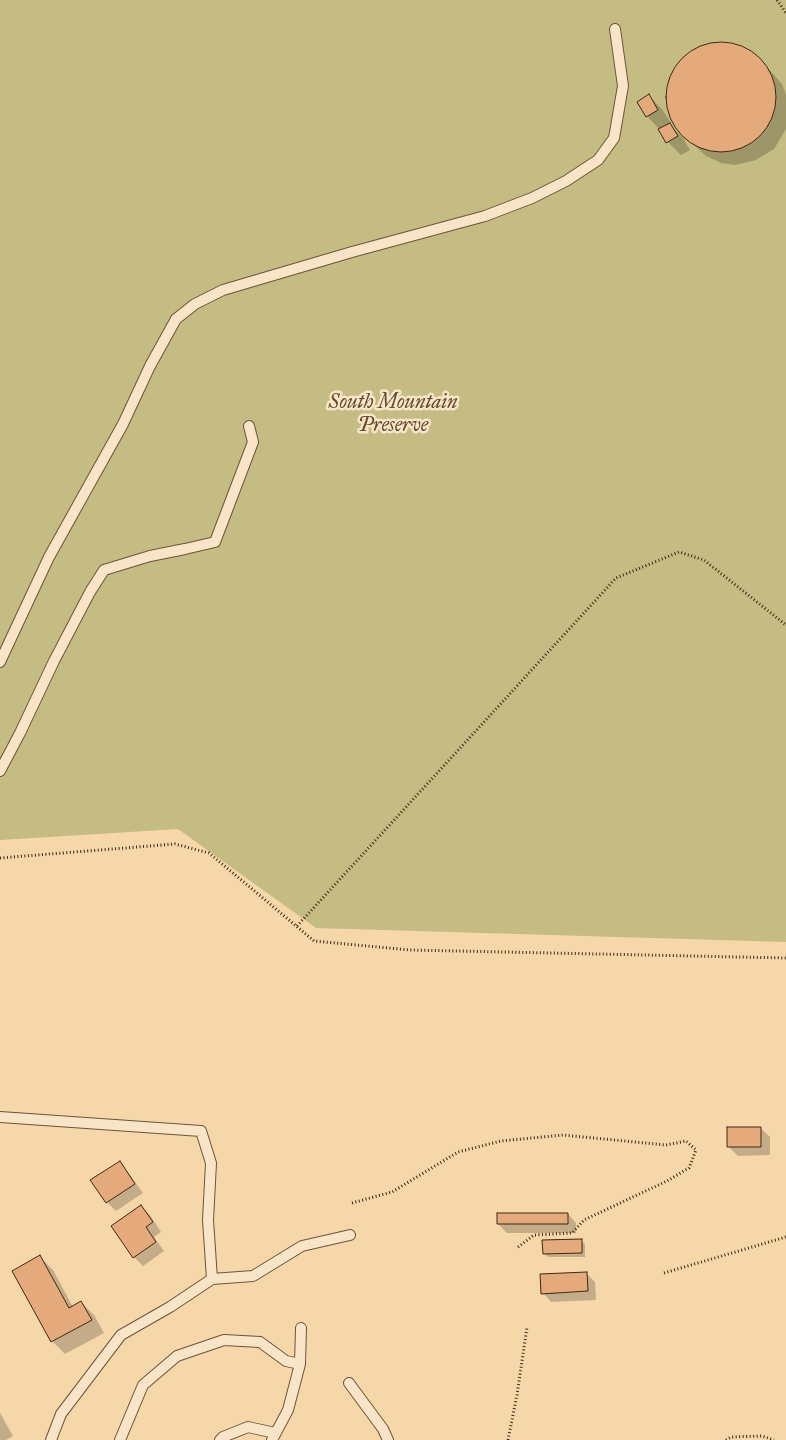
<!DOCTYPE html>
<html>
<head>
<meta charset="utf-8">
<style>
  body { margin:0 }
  canvas { display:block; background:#f5d7aa }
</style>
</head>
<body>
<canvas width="786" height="1440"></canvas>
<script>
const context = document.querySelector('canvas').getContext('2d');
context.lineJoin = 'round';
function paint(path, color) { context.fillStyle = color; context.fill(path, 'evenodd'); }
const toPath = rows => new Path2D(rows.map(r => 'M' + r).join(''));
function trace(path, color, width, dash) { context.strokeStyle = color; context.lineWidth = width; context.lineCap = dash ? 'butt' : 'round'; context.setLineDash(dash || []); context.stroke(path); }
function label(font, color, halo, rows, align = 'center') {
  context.font = font + ' "IM FELL Great Primer",serif'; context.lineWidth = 5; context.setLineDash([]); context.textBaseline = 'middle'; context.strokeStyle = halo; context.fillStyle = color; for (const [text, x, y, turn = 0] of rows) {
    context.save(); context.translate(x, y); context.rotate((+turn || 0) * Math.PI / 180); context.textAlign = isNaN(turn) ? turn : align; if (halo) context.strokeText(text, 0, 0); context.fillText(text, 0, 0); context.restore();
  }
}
paint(toPath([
  [0,0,786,0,786,942,316,928,178,829,0,840]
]), '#c4bc83');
paint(toPath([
  [721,43,740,46,759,58,782,84,786,95,786,129,774,149,756,160,735,165,721,163,706,156,683,135,672,119,667,96,672,74,683,58,701,46],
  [649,96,662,109,671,123,669,124,683,138,690,150,681,155,668,142,660,130,647,116],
  [761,1128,770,1137,770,1155,738,1156,729,1147],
  [119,1163,128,1172,143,1193,116,1211,107,1202],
  [141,1206,150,1215,161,1232,154,1237,164,1251,143,1266,134,1257],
  [568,1214,576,1223,576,1233,507,1233,498,1224],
  [581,1240,585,1244,585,1257,548,1257,544,1253],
  [40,1257,53,1270,73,1307,81,1302,94,1315,104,1333,65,1354,52,1341],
  [586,1273,595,1282,596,1300,551,1302,543,1293],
  [0,1413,13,1436,6,1440,0,1440]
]), '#0003');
const building = toPath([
  '666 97a55 55 0 1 1 110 0a55 55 0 1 1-110 0Z',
  [649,94,658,110,646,117,637,102,649,94],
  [670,123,678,136,666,143,658,129,670,123],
  [727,1127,761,1127,761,1147,727,1147,727,1127],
  [120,1161,135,1184,106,1203,90,1180,120,1161],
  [141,1205,153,1222,146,1227,156,1242,133,1258,111,1226,141,1205],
  [497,1213,568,1213,568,1224,497,1224,497,1213],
  [582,1239,582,1253,543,1254,542,1240,582,1239],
  [40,1255,69,1308,81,1301,92,1320,51,1342,12,1271,40,1255],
  [587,1272,588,1291,541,1294,540,1274,587,1272]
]);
paint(building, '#e4aa7c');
trace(building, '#402716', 1);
const lane = toPath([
  [0,662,49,557,123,424,150,366,176,319,195,304,223,290,352,252,485,216,532,198,566,181,598,160,614,138,623,86,615,29],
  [0,771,20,733,54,661,90,592,104,570,150,556,185,549,215,542,253,442,249,426],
  [0,1117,201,1131,211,1163,208,1220,212,1279],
  [349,1383,383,1429,388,1440],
  [51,1440,61,1414,121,1335,170,1307,212,1279,253,1276,302,1246,350,1235],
  [120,1440,143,1385,177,1356,224,1340,260,1342,286,1361,300,1364],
  [220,1440,223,1437,248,1427,275,1433],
  [272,1440,288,1410,300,1364,301,1328]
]);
trace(lane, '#6d533b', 12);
trace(toPath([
  [777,0,786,13],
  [0,858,175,844,209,853,314,941,410,950,786,958],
  [297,926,616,578,679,552,704,560,786,625],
  [352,1203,392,1192,458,1152,501,1141,563,1135,666,1145,686,1141,696,1150,689,1168,667,1181,584,1220,572,1233,534,1235,517,1248],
  [664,1273,786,1237],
  [508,1440,517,1395,527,1327],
  [726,1440,731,1437,762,1436,774,1440]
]), '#402716', 3, [1, 2.5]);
trace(lane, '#f8e5c8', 10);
label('italic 20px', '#614c31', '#f8e5c8', [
  ["South Mountain",393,403],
  ["Preserve",393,426]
]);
</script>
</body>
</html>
